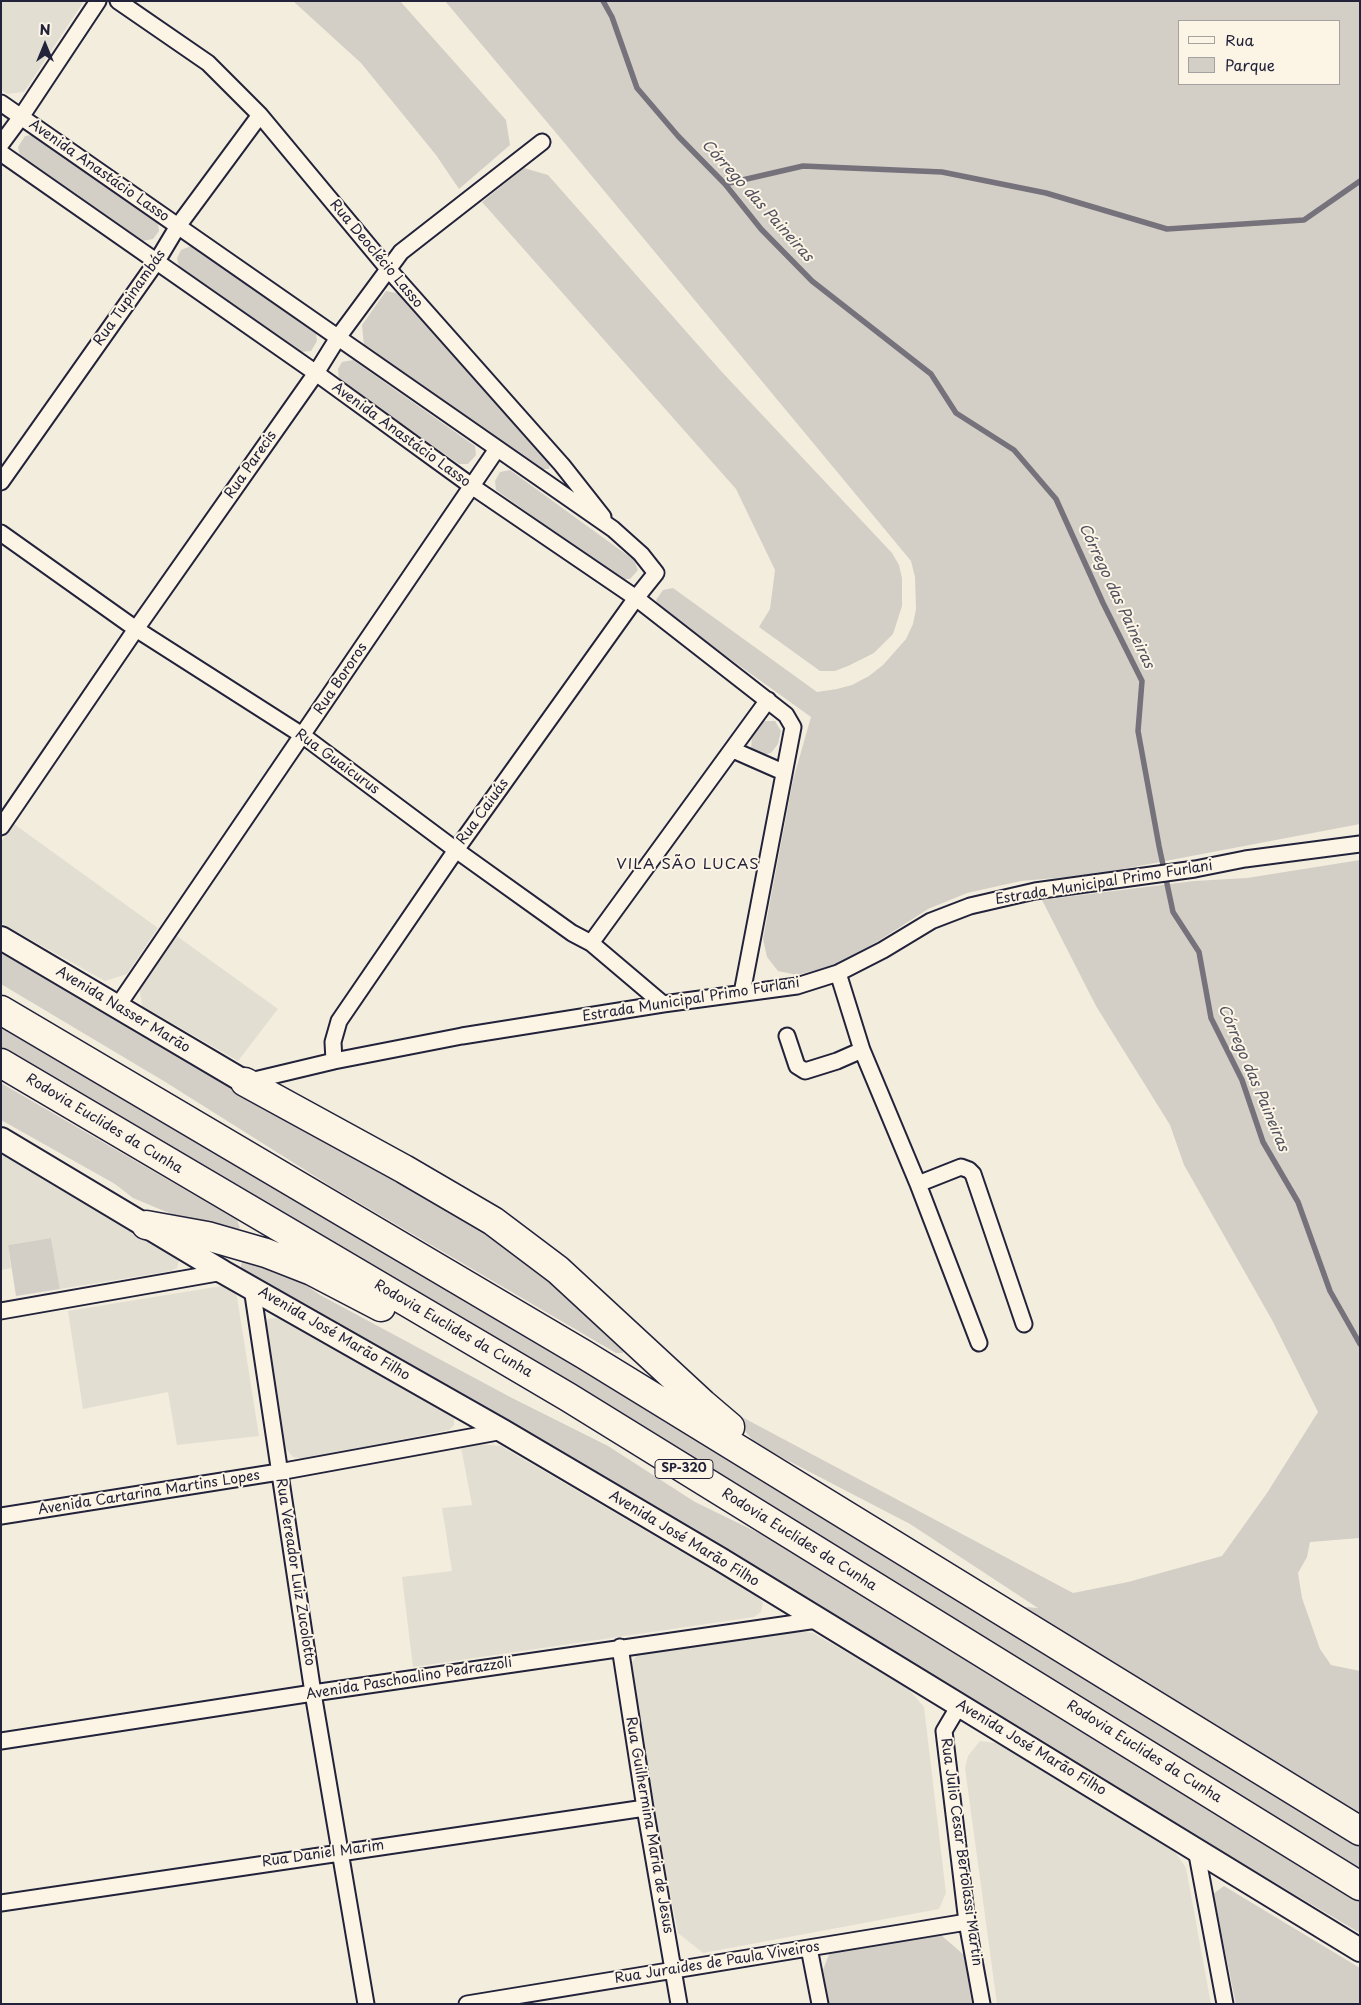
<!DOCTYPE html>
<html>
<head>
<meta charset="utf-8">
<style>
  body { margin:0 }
  #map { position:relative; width:1361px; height:2005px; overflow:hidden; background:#f3edde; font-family:"Playpen Sans",sans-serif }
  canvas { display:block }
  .frame { position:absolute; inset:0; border:2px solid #22223b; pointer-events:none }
  .legend { position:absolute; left:1178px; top:20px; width:162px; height:65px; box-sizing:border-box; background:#fcf5e5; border:1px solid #a5a1a1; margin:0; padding:6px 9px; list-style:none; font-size:15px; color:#22223b }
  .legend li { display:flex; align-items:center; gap:10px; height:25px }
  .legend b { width:25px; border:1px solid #a5a1a1 }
  .north { position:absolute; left:20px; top:20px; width:50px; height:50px; -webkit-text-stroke:4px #fcf5e5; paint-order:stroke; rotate:0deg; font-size:14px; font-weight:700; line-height:20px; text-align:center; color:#22223b }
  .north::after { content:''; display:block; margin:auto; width:18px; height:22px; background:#22223b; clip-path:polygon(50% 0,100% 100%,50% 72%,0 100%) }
</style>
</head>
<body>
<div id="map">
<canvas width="1361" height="2005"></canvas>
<div class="frame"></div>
<ul class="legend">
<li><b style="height:6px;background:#fcf5e5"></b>Rua</li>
<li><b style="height:14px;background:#d4cfc6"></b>Parque</li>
</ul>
<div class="north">N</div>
</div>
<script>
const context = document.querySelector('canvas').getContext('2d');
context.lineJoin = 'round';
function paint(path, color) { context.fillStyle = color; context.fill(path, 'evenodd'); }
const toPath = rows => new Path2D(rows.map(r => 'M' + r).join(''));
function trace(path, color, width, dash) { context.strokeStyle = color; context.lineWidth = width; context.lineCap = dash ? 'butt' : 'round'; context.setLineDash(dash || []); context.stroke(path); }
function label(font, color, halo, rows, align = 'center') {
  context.font = font + ' "Playpen Sans",sans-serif'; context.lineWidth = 4; context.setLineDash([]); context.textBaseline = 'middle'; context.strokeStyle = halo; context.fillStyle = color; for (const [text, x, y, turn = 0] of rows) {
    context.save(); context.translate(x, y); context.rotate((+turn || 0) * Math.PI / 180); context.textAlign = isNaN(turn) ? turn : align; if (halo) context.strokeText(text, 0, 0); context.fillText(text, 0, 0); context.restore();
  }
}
paint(toPath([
  [1,1,84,1,24,92,7,94,1,90],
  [14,824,158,928,127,974,105,981,1,923,1,842],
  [174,934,278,1009,238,1061,142,1006,139,983],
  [1,1150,172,1253,179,1260,177,1268,171,1271,60,1289,51,1238,8,1245,11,1268,1,1270],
  [221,1286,234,1292,237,1297,259,1436,177,1445,168,1392,83,1409,68,1311],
  [276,1318,286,1321,450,1411,454,1418,454,1425,449,1430,303,1459,293,1457,286,1449,265,1327,268,1319],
  [477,1444,501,1446,757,1596,763,1603,761,1612,754,1617,413,1667,402,1577,452,1571,442,1508,472,1505,461,1447],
  [790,1630,813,1633,906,1686,924,1707,946,1893,939,1909,703,1953,678,1933,655,1818,630,1665,639,1652],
  [980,1741,1003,1744,1171,1846,1186,1868,1211,2004,997,2004,965,1768,968,1756]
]), '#e3ded2');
paint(toPath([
  [293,1,400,1,506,120,510,145,459,189,436,155,361,63],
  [445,1,1360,1,1360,824,1139,866,1090,875,1021,881,967,893,928,909,880,940,835,965,797,975,778,971,767,957,763,939,793,780,811,717,659,608,656,600,663,590,673,588,817,692,837,689,852,685,869,676,883,665,906,639,913,624,916,609,915,577,911,561,557,134],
  [1180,21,1340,21,1340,84,1180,84],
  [32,135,158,223,159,231,153,239,142,241,20,156,18,147,25,136],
  [524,168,548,175,721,371,892,553,899,565,902,578,902,606,893,634,874,653,848,666,835,671,820,671,759,627,770,609,775,570,736,489,482,202],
  [191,246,316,334,317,341,311,351,300,352,179,267,177,258,181,250],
  [386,291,401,294,550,463,549,469,542,469,364,346,362,325],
  [353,360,475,446,476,455,468,464,459,464,339,380,338,369,342,362],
  [510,470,634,560,638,570,630,579,620,579,496,490,495,481,500,472],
  [763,721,775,721,781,731,778,744,771,753,761,755,751,748,752,736],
  [1360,860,1360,1538,1310,1542,1307,1557,1298,1573,1302,1598,1320,1649,1331,1665,1360,1671,1360,1933,1143,1805,728,1549,268,1283,240,1269,242,1262,250,1258,270,1260,320,1295,512,1398,608,1446,695,1502,771,1539,887,1609,58,1082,1,1049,1,1024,580,1365,976,1603,1038,1608,910,1524,756,1444,725,1408,1073,1593,1128,1582,1222,1556,1267,1493,1318,1412,1272,1320,1184,1165,1170,1125,1096,1006,1042,900,1194,881,1247,878],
  [1,949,491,1227,623,1342,623,1353,616,1353,332,1187,167,1083,1,984],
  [1,1083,237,1220,240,1228,230,1233,217,1233,133,1198,115,1184,1,1120],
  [51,1238,60,1289,16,1296,8,1245],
  [1224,1886,1360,1968,1360,2004,1236,2004,1213,1894],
  [941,1935,964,1955,972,2004,828,2004,822,1972,830,1952]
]), '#d4cfc6');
trace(toPath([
  [603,1,612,17,637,88,678,136,725,184,761,229,812,281,931,374,956,413,1014,450,1056,499,1103,603,1142,681,1138,731,1159,846,1173,912,1199,952,1211,1018,1242,1080,1263,1142,1298,1202,1330,1291,1360,1344],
  [725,184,803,166,942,172,1046,193,1167,229,1304,220,1360,181]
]), '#75727b', 5.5);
const street = toPath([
  [118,1,208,63,260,115,389,270,562,465,603,517],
  [1,103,613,529,641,554,656,573,636,598,456,850,339,1021,333,1042,334,1061],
  [1,144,21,117,98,1],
  [1,153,316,373,473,487,636,598,786,715,793,727,742,993],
  [1,482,157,261,178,226,260,115],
  [1,533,136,629,302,735,456,850,572,933,591,943,663,1004],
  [733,750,783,772],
  [1,827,136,629,316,373,339,336,401,252,542,142],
  [591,943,768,700],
  [838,973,862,1050,918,1184,979,1343],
  [117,1007,497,449],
  [787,1036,797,1066,805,1071,837,1061,862,1050],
  [246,1082,334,1061,462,1036,663,1004,797,986,838,973,883,950,931,921,970,906,1035,891,1195,869,1245,859,1360,844],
  [918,1184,961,1167,969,1170,973,1174,1024,1324],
  [252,1288,313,1693,366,2004],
  [1,1311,223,1272],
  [1,1516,279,1472,503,1431],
  [620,1647,645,1808,679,2004],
  [960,1704,944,1731,967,1922,982,2004],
  [1,1741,313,1693,817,1620],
  [1196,1849,1225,2004],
  [1,1903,645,1808],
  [809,1948,820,2004],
  [467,2004,967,1922]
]);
const secondary = toPath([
  [1,938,245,1082],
  [1,1139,223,1272,503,1431,720,1559,1360,1950]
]);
const highway = toPath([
  [1,1010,585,1355,1360,1831],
  [1,1063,568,1397,1360,1886],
  [245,1082,404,1169,493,1221,558,1270,703,1404,730,1427],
  [146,1225,207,1236,266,1253,312,1271,381,1307]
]);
trace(street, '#22223b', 19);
trace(secondary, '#22223b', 26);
trace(highway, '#22223b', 31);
trace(street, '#fcf5e5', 15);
trace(secondary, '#fcf5e5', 22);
trace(highway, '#fcf5e5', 28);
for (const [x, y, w] of [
  [684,1469,58]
]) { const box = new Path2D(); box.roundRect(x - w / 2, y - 9.5, w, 19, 4); context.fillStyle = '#fcf5e5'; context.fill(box); trace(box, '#22223b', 1); }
label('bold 12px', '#22223b', null, [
  ["SP-320",684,1469]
]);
label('14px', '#22223b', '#fcf5e5', [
  ["Avenida Anastácio Lasso",99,171,35],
  ["Rua Deoclécio Lasso",376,254,50],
  ["Rua Tupinambás",130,298,-55],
  ["Avenida Anastácio Lasso",401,435,36],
  ["Rua Parecis",251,465,-55],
  ["Rua Bororos",341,679,-56],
  ["Rua Guaicurus",337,762,36],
  ["Rua Caiuás",483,812,-54],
  ["Estrada Municipal Primo Furlani",1104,883,-9],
  ["Estrada Municipal Primo Furlani",691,1000,-9],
  ["Avenida Nasser Marão",123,1010,31],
  ["Rodovia Euclides da Cunha",104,1124,31],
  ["Rodovia Euclides da Cunha",453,1329,30],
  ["Avenida José Marão Filho",334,1334,30],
  ["Avenida Cartarina Martins Lopes",149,1493,-9],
  ["Avenida José Marão Filho",684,1539,31],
  ["Rodovia Euclides da Cunha",799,1540,32],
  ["Rua Vereador Luiz Zucolotto",295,1572,81],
  ["Avenida Paschoalino Pedrazzoli",409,1679,-9],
  ["Avenida José Marão Filho",1031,1748,31],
  ["Rodovia Euclides da Cunha",1144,1752,32],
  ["Rua Guilhermina Maria de Jesus",649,1825,80],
  ["Rua Julio Cesar Bertolassi Martin",961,1852,82],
  ["Rua Daniel Marim",323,1854,-8],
  ["Rua Juraides de Paula Viveiros",717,1963,-9]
]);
label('italic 15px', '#525160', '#fcf5e5', [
  ["Córrego das Paineiras",757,201,48],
  ["Córrego das Paineiras",1116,596,65],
  ["Córrego das Paineiras",1253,1078,67]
]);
context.letterSpacing = '1px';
label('15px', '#22223b', '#fcf5e5', [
  ["VILA SÃO LUCAS",688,865]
]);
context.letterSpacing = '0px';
</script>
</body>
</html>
